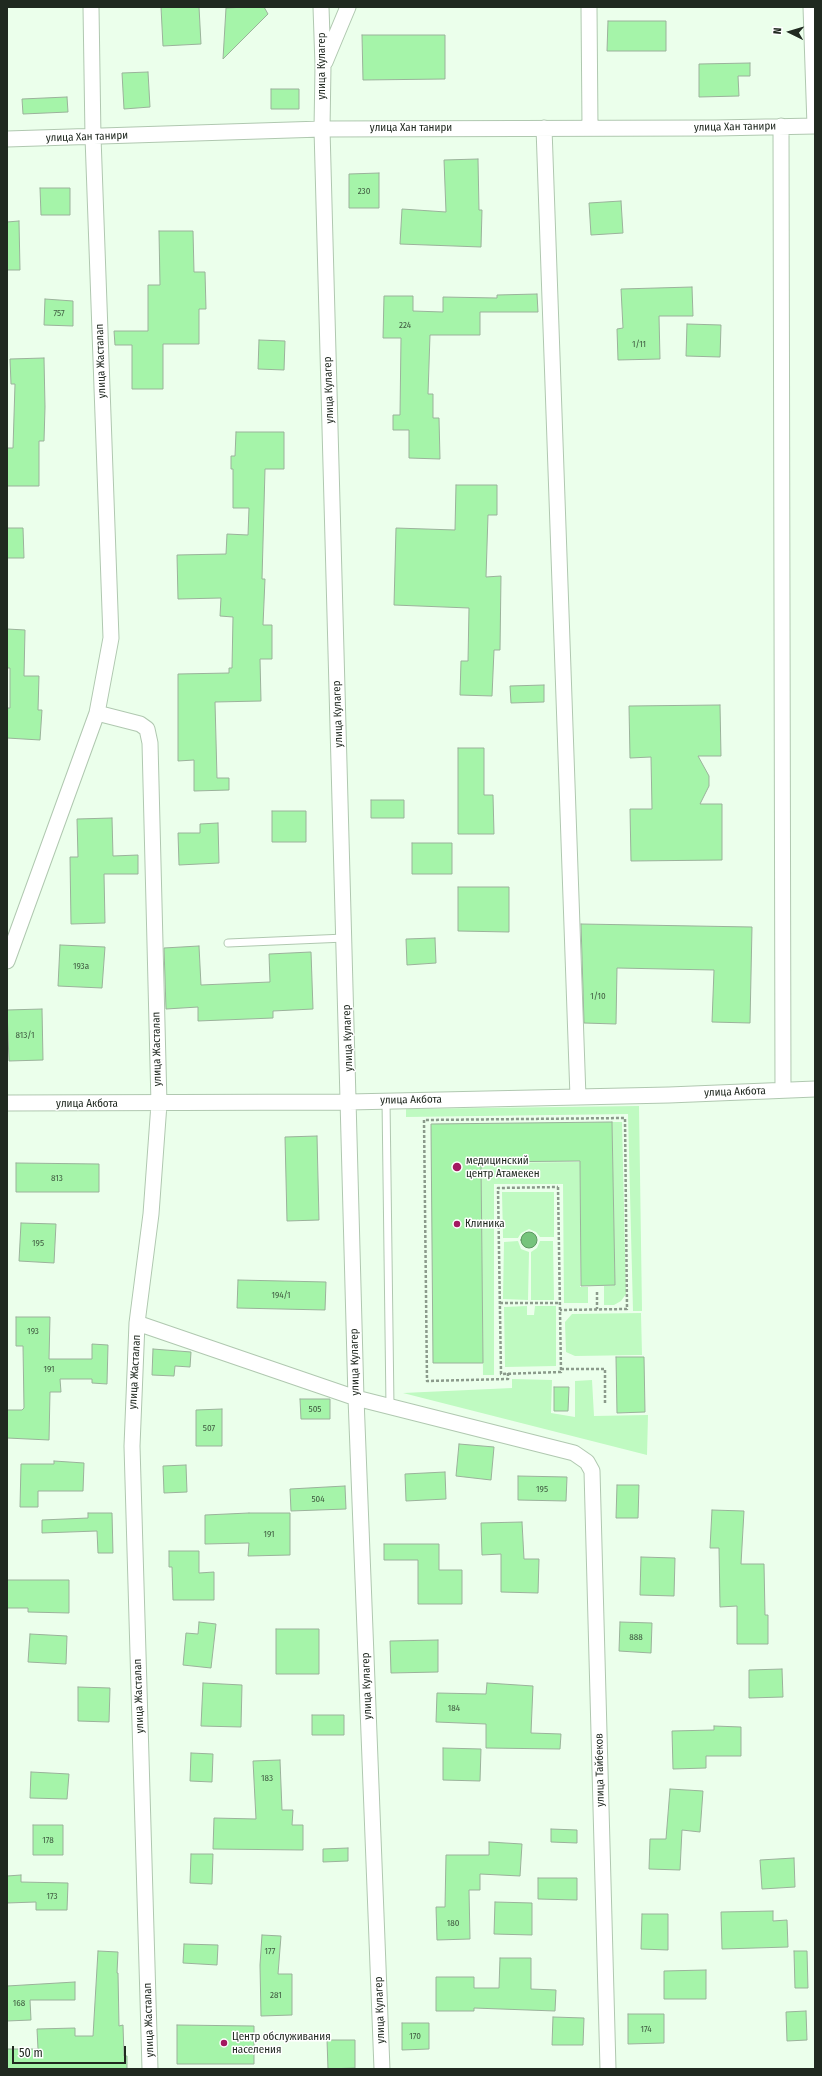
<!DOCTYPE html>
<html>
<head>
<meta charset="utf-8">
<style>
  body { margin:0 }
  #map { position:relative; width:822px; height:2076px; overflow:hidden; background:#ebffeb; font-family:"Fira Sans Condensed",sans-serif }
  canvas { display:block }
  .frame { position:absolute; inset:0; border:8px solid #202920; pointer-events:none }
  .north { position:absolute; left:770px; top:12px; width:40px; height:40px; -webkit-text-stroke:3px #fff; paint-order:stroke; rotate:275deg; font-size:11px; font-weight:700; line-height:16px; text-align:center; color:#202920 }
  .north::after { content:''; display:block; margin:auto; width:14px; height:18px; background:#202920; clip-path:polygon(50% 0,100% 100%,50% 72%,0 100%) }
  .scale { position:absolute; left:12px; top:2046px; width:114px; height:18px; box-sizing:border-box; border:2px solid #202920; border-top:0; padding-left:5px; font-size:12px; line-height:14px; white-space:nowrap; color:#202920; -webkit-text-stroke:3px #fff; paint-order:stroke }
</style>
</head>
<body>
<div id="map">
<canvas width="822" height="2076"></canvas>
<div class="frame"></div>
<div class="north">N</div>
<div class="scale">50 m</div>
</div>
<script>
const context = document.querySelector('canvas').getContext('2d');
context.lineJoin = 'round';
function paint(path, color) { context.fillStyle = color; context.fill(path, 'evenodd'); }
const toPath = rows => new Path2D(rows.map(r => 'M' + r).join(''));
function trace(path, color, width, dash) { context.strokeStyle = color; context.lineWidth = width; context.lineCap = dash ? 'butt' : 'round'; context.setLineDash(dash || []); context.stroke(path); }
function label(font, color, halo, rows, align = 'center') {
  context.font = font + ' "Fira Sans Condensed",sans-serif'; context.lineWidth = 3; context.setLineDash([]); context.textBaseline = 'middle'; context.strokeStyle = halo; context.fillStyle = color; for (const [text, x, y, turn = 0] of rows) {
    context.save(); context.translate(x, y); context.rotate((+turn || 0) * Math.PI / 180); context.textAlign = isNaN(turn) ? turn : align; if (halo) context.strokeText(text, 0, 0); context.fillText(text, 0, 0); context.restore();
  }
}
paint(toPath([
  [639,1106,642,1311,633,1311,628,1114,406,1117,406,1109],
  [612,1122,622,1122,626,1294,621,1301,614,1305,604,1305,604,1286,615,1285],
  [580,1162,580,1287,588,1287,588,1303,564,1303,563,1184,494,1184,494,1375,483,1375,481,1163],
  [502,1192,554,1192,554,1237,540,1237,536,1232,529,1229,521,1233,518,1238,503,1238],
  [518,1241,521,1249,529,1252,528,1300,503,1299,504,1242],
  [540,1241,553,1241,554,1300,531,1300,531,1252,537,1248],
  [527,1306,527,1315,534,1315,535,1306,556,1306,556,1366,505,1367,504,1307],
  [641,1313,642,1355,575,1356,566,1352,565,1322,572,1314],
  [512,1379,552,1380,551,1413,575,1417,575,1381,592,1380,594,1416,648,1415,647,1455,403,1393,512,1388]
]), '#bffac1');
const water = toPath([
  '521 1240a8 8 0 1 1 16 0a8 8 0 1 1-16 0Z'
]);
paint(water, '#76c47c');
trace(water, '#5c9660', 1);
const building = toPath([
  [161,7,199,7,201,44,163,46,161,7],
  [247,7,264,7,268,14,223,59,226,8,247,7],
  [608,21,666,21,666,51,607,51,608,21],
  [362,35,445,35,445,79,363,80,362,35],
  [750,63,750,76,738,76,739,96,699,97,699,64,750,63],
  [148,72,150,107,124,109,122,73,148,72],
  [271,89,299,89,299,109,271,109,271,89],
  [67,97,68,112,23,114,22,99,67,97],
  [478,159,479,210,482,210,481,247,400,244,402,209,446,212,444,160,478,159],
  [379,173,379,208,349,208,349,174,379,173],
  [40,188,70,188,70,215,41,215,40,188],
  [621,201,623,233,591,235,589,203,621,201],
  [19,221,20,270,7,270,7,222,19,221],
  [159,231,193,231,194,272,205,272,206,309,199,309,199,344,163,344,163,389,132,389,132,345,115,345,114,331,148,331,148,285,160,285,159,231],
  [692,287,693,316,659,316,660,359,618,360,617,329,623,328,621,289,692,287],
  [537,294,538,312,480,312,480,335,430,335,428,394,433,394,433,418,439,418,440,459,409,458,409,430,393,430,393,415,400,415,401,338,383,338,384,296,413,296,413,311,443,312,443,297,497,298,497,295,537,294],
  [45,299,73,301,73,326,44,325,45,299],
  [687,324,721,325,720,357,686,356,687,324],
  [259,340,285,341,284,370,258,369,259,340],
  [44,358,45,407,44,441,39,441,39,486,7,486,7,448,13,448,15,384,11,384,10,359,44,358],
  [236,432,284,432,284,469,265,469,262,579,265,579,263,625,272,625,272,659,260,659,261,701,215,702,217,778,229,778,229,790,194,791,194,760,178,761,178,674,229,673,229,668,232,668,233,617,220,616,221,598,178,599,177,555,226,554,227,534,248,535,249,508,233,508,233,469,231,469,231,456,235,456,236,432],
  [456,485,497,485,497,515,488,515,486,577,501,576,500,650,494,650,492,696,460,695,461,661,468,661,469,608,394,605,396,528,455,530,456,485],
  [7,528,23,528,24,558,7,558,7,528],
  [7,629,25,630,24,676,39,676,38,710,42,710,40,740,7,738,7,708,10,708,10,668,7,668,7,629],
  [544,685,544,702,511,703,510,686,544,685],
  [720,705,721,756,698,756,709,776,709,786,700,804,722,804,722,860,631,861,630,809,652,809,651,757,630,758,629,706,720,705],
  [458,748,484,748,484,795,493,795,494,834,458,834,458,748],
  [371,800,404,800,404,818,371,818,371,800],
  [272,811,306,811,306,842,272,842,272,811],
  [112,818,113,856,138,855,138,874,104,874,105,923,71,924,70,857,78,857,77,819,112,818],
  [218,823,219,863,179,865,178,833,200,833,200,824,218,823],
  [412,843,452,843,452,874,412,874,412,843],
  [458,887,509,887,509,932,458,931,458,887],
  [581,924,752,927,750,1023,712,1022,714,970,617,968,616,1024,584,1023,581,924],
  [435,938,436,963,407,965,406,939,435,938],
  [60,945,105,947,102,988,58,986,60,945],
  [199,946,201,985,270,982,269,954,311,952,313,1009,273,1011,273,1018,198,1021,198,1007,166,1009,164,948,199,946],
  [42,1009,43,1060,9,1061,7,1010,42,1009],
  [612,1122,615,1285,581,1286,580,1161,481,1162,483,1363,433,1363,431,1124,612,1122],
  [317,1136,319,1220,287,1221,285,1137,317,1136],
  [16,1163,99,1164,99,1192,16,1192,16,1163],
  [21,1223,56,1224,54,1263,19,1261,21,1223],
  [238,1280,326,1282,325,1310,237,1308,238,1280],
  [16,1317,50,1317,49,1359,92,1359,92,1344,108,1345,107,1384,92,1383,92,1379,60,1379,61,1392,50,1392,49,1440,7,1438,7,1410,22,1410,24,1408,23,1346,16,1346,16,1317],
  [153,1349,191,1352,190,1367,175,1366,174,1376,152,1375,153,1349],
  [616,1357,644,1357,645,1412,617,1413,616,1357],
  [554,1387,569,1387,568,1411,554,1411,554,1387],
  [300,1399,330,1399,330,1419,301,1419,300,1399],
  [222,1409,222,1446,196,1446,196,1410,222,1409],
  [459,1444,494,1447,491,1480,456,1476,459,1444],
  [54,1461,84,1463,83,1491,38,1491,38,1507,20,1507,21,1464,54,1464,54,1461],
  [186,1465,187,1492,164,1493,163,1466,186,1465],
  [445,1472,446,1499,406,1501,405,1474,445,1472],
  [518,1476,567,1477,566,1501,518,1500,518,1476],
  [617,1485,639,1485,638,1518,616,1518,617,1485],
  [345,1486,346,1509,291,1511,290,1489,345,1486],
  [712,1510,744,1511,741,1564,764,1564,765,1615,768,1615,768,1644,737,1644,737,1606,720,1607,719,1548,710,1548,712,1510],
  [88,1513,112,1513,113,1553,98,1553,97,1531,42,1533,42,1520,88,1518,88,1513],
  [249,1513,290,1513,290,1555,248,1556,249,1543,205,1544,205,1515,249,1513],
  [522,1522,524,1559,539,1559,538,1593,501,1592,501,1554,482,1555,481,1523,522,1522],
  [384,1544,439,1544,439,1570,462,1570,462,1604,418,1604,418,1560,384,1560,384,1544],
  [169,1551,199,1551,199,1573,214,1572,214,1600,173,1600,172,1567,169,1567,169,1551],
  [641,1557,675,1558,674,1596,640,1595,641,1557],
  [7,1580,69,1580,69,1613,28,1612,28,1608,7,1608,7,1580],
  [199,1622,216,1624,211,1668,183,1665,186,1633,198,1634,199,1622],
  [620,1622,652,1623,651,1653,619,1651,620,1622],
  [276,1629,319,1629,319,1674,276,1674,276,1629],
  [30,1634,67,1636,66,1664,28,1662,30,1634],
  [438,1640,438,1672,391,1673,390,1641,438,1640],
  [782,1669,783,1697,749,1698,749,1670,782,1669],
  [203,1683,242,1685,241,1727,201,1726,203,1683],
  [487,1683,533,1686,531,1733,561,1734,560,1749,486,1748,486,1724,436,1722,437,1693,486,1694,487,1683],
  [78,1687,110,1688,109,1722,78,1721,78,1687],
  [312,1715,344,1715,344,1735,312,1735,312,1715],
  [714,1726,741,1727,741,1756,706,1756,706,1768,673,1769,672,1731,714,1730,714,1726],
  [443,1748,481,1749,480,1781,443,1780,443,1748],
  [191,1753,213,1754,212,1782,190,1781,191,1753],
  [280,1760,282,1810,293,1810,292,1825,303,1825,303,1850,213,1849,214,1818,256,1819,253,1761,280,1760],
  [31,1772,69,1774,67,1799,30,1798,31,1772],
  [670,1789,703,1791,700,1832,682,1830,680,1870,649,1869,650,1839,666,1839,670,1789],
  [33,1825,63,1825,63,1855,33,1855,33,1825],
  [551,1829,577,1830,577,1843,551,1842,551,1829],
  [489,1842,522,1844,520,1876,480,1874,480,1890,469,1890,470,1939,437,1940,436,1907,445,1907,446,1855,489,1855,489,1842],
  [348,1848,348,1861,323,1862,323,1849,348,1848],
  [191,1854,213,1854,212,1884,190,1883,191,1854],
  [794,1858,795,1887,762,1889,760,1860,794,1858],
  [21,1875,21,1882,68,1883,67,1910,36,1910,36,1902,7,1903,7,1876,21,1875],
  [538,1878,577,1878,577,1900,538,1899,538,1878],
  [495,1902,532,1903,532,1935,494,1934,495,1902],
  [773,1911,773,1921,787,1920,788,1947,722,1949,721,1912,773,1911],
  [642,1914,668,1914,668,1950,641,1949,642,1914],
  [262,1935,281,1936,278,1974,292,1974,292,2015,261,2016,260,1965,262,1935],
  [184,1944,218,1945,217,1965,183,1963,184,1944],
  [98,1951,118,1952,117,1973,118,1973,119,2026,123,2025,124,2056,127,2056,127,2069,7,2069,7,2049,38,2049,37,2029,75,2028,75,2036,93,2036,98,1951],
  [794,1951,807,1951,808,1988,795,1988,794,1951],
  [500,1958,531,1958,531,1989,556,1990,555,2011,474,2008,474,2011,436,2011,436,1977,474,1977,474,1988,499,1988,500,1958],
  [706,1970,706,1999,664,1999,664,1971,706,1970],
  [75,1982,75,2000,30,2000,31,2020,7,2021,7,1986,75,1982],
  [806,2011,807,2040,787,2041,786,2012,806,2011],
  [628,2014,664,2014,664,2043,628,2044,628,2014],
  [553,2017,584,2018,583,2045,552,2045,553,2017],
  [402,2023,429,2023,429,2049,402,2050,402,2023],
  [177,2025,254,2026,254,2064,177,2064,177,2025],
  [327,2040,355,2040,355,2068,328,2069,327,2040]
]);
paint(building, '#a5f4a9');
trace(building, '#9bb29b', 1);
const service = toPath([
  [228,943,345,938],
  [386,1100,390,1407]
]);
const minor = toPath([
  [321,7,323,66,322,129,356,1398,382,2069],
  [589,7,590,127],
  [811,7,815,126],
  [325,62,348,7],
  [781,126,783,1090],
  [544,128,578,1097],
  [7,139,322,129,716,128,815,126],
  [97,713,140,724,147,729,150,743,159,1104,151,1214,137,1323,132,1446,150,2069],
  [7,961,97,713,111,638,93,137,91,7],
  [7,1103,349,1102,669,1095,815,1089],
  [137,1323,356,1398,574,1453,587,1462,592,1471,608,2069]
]);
trace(service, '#b0c8b0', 9);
trace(minor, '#b0c8b0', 17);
trace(toPath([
  [558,1187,561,1372,501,1374,498,1188,558,1187],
  [597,1292,597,1309],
  [500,1303,560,1303],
  [561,1369,605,1369,605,1404],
  [508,1373,508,1379,427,1381,424,1120,625,1118,627,1309,560,1310]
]), '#8b9a8b', 2.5, [3, 2]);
trace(service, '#fff', 7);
trace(minor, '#fff', 15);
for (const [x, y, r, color] of [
  [457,1167,5,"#a31961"],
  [457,1224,4,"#a31961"],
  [224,2043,4,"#a31961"]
]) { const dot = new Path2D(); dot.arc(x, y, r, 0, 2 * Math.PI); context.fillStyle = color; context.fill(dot); trace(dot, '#fff', 1.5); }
label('9px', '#415c42', null, [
  ["230",364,191],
  ["757",59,313],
  ["224",405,325],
  ["1/11",639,344],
  ["193а",81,966],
  ["1/10",598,996],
  ["813/1",25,1035],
  ["813",57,1178],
  ["195",38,1243],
  ["194/1",281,1295],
  ["193",33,1331],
  ["191",49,1369],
  ["505",315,1409],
  ["507",209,1428],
  ["195",542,1489],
  ["504",318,1499],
  ["191",269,1534],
  ["888",636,1637],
  ["184",454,1708],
  ["183",267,1778],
  ["178",48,1840],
  ["173",52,1896],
  ["180",453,1923],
  ["177",270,1951],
  ["281",276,1995],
  ["168",19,2003],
  ["174",646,2029],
  ["170",415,2036]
]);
label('11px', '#202920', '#fff', [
  ["улица Кулагер",322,66,-90],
  ["улица Хан танири",735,127,-1],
  ["улица Хан танири",411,128],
  ["улица Хан танири",87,137,-2],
  ["улица Жасталап",101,361,-92],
  ["улица Кулагер",329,390,-92],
  ["улица Кулагер",338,714,-92],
  ["улица Кулагер",348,1038,-92],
  ["улица Жасталап",157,1049,-91],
  ["улица Акбота",735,1092,-2],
  ["улица Акбота",411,1100,-1],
  ["улица Акбота",87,1104],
  ["улица Кулагер",355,1362,-91],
  ["улица Жасталап",135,1372,-87],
  ["улица Кулагер",367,1686,-92],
  ["улица Жасталап",139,1696,-92],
  ["улица Тайбеков",600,1770,-91],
  ["улица Кулагер",380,2010,-92],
  ["улица Жасталап",149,2020,-92]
]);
label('11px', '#202920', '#fff', [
  ["медицинский",466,1161],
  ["центр Атамекен",466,1174],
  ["Клиника",465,1224],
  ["Центр обслуживания",232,2037],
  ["населения",232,2050]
], 'left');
</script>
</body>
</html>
